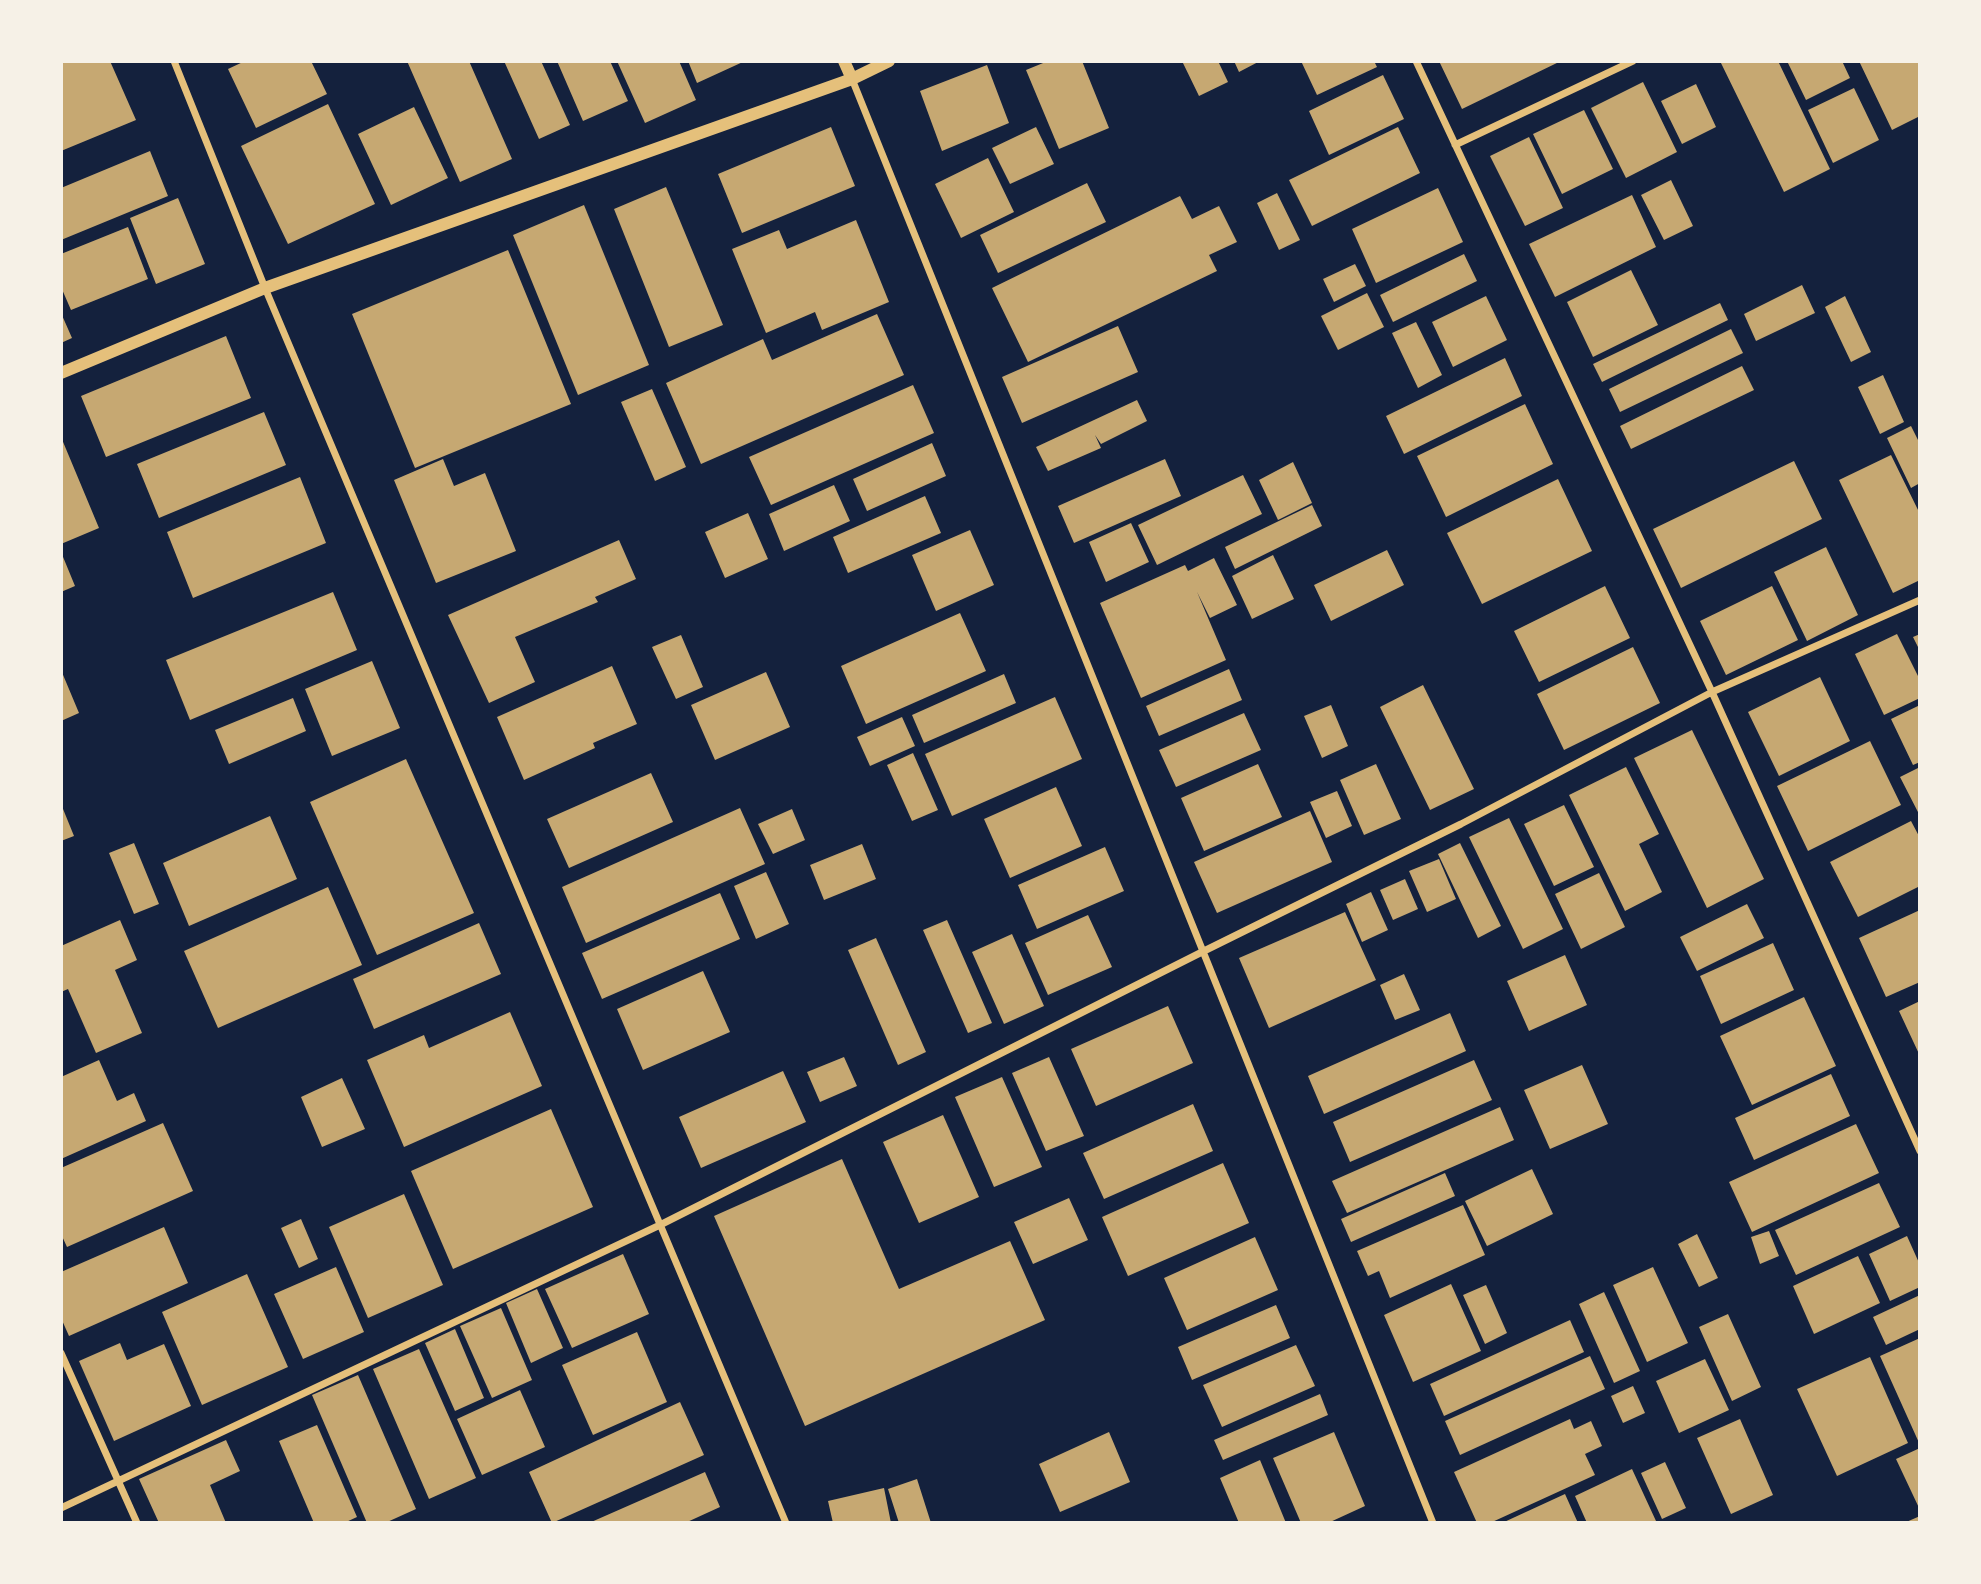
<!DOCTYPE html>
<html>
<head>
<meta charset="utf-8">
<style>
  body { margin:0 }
  #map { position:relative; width:1981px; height:1584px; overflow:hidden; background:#14213d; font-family:"Nunito Sans",sans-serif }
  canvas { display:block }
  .frame { position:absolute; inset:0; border:63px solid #f6f1e7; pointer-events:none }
</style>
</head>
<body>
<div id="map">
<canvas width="1981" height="1584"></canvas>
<div class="frame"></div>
</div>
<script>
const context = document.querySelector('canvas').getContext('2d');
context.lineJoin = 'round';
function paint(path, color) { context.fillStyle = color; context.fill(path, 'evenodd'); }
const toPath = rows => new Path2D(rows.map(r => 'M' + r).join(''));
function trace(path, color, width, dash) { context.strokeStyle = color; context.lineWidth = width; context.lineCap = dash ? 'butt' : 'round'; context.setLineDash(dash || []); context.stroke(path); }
paint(toPath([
  [61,61,110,61,136,120,61,151],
  [245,61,311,61,327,94,256,128,228,69],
  [407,61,469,61,512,159,460,182],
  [504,61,541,61,570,125,539,139],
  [557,61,610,61,628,101,583,121],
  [617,61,679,61,696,100,645,123],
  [688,61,745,61,697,83],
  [1048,61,1082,61,1109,128,1059,149,1026,70],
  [1182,61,1218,61,1228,82,1199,96],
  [1234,61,1260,61,1239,72],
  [1301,61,1374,61,1377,67,1317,95],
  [1439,61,1561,61,1462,109],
  [1720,61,1778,61,1830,169,1784,192],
  [1787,61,1842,61,1850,78,1806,100],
  [1859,61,1920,61,1920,116,1892,130],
  [987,65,1009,123,942,151,920,91],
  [1383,75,1404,119,1329,155,1309,111],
  [1643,82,1677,152,1626,178,1591,108],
  [1696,84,1716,127,1682,144,1661,101],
  [1854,88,1879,140,1833,163,1808,110],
  [328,104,375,204,288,244,241,146],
  [414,107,448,178,391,205,358,134],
  [1584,110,1613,169,1562,194,1533,134],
  [831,127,855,186,742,233,718,174],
  [1036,127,1054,164,1010,184,992,148],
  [1398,127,1420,173,1312,226,1289,180],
  [1529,137,1563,208,1525,226,1490,156],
  [150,151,168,196,61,240,61,188],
  [988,158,1014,212,961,238,935,184],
  [1671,180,1693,226,1664,240,1641,195],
  [1087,183,1106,222,998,273,980,235],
  [666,187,723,325,669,347,614,209],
  [1438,188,1463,242,1376,283,1352,229],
  [1277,193,1300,240,1279,250,1257,203],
  [1632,195,1656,247,1555,297,1529,244],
  [1180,196,1192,219,1219,206,1237,242,1209,255,1217,271,1028,362,992,288],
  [178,198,205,264,156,284,130,218],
  [584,205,649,365,578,395,513,235],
  [856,220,889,302,822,330,815,312,766,333,732,249,779,230,787,249],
  [128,227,148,279,71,310,61,287,61,254],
  [508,250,571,404,415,468,352,314],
  [1464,254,1477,281,1393,322,1380,295],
  [1355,264,1366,286,1334,302,1323,279],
  [1631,270,1658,325,1593,357,1567,302],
  [1802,285,1815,313,1756,341,1744,314],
  [1367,293,1384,327,1338,350,1321,316],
  [1486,296,1507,340,1453,367,1432,322],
  [1845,296,1871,352,1851,362,1825,307],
  [1720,303,1728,320,1602,382,1593,364],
  [61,313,72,338,61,343],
  [877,314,904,375,701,464,666,383,763,339,772,360],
  [1416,322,1442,375,1418,388,1392,333],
  [1118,326,1138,372,1022,423,1002,377],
  [1731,329,1743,353,1620,412,1609,389],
  [226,336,251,398,106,457,81,396],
  [1505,358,1522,396,1404,454,1386,416],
  [1742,366,1754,390,1631,449,1620,426],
  [1883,375,1904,422,1880,434,1858,387],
  [913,385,934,433,771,505,749,457],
  [652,389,686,467,655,481,621,402],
  [1137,400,1147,421,1101,444,1095,435,1101,448,1048,471,1036,447],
  [1525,404,1553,464,1446,517,1417,456],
  [264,412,286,465,159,518,137,464],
  [1911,426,1920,444,1920,483,1911,488,1887,438],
  [61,437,99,528,61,544],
  [932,443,946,476,867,511,853,479],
  [1891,455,1920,514,1920,580,1893,593,1839,480],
  [443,459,454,486,485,473,516,551,436,583,394,480],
  [1165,459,1181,496,1074,543,1058,506],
  [1794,461,1822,519,1681,588,1653,529],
  [1293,462,1312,503,1278,520,1259,480],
  [1243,475,1262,514,1157,565,1138,525],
  [300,477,326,543,193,598,167,532],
  [1558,479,1592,551,1482,604,1447,533],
  [834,485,850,521,784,551,769,514],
  [925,496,941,533,848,573,833,537],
  [1312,505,1322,526,1235,569,1225,547],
  [748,513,768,559,725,578,705,532],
  [1131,523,1149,562,1106,582,1089,542],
  [970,530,994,585,936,611,912,555],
  [619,540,636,579,595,597,598,602,515,637,535,682,489,703,448,615],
  [1826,547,1858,615,1807,641,1774,572],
  [1387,550,1404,585,1331,621,1314,585],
  [61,552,75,586,61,592],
  [1273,555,1294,599,1252,619,1232,576],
  [1214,558,1237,605,1210,618,1197,592,1226,660,1141,698,1100,603,1185,565,1188,571],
  [1605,586,1630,638,1539,682,1514,631],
  [1772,586,1798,640,1726,675,1700,621],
  [333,592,357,650,190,720,166,660],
  [960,613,986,671,866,724,841,666],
  [1897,634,1920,680,1920,698,1884,715,1855,654],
  [1920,634,1920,651,1913,637],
  [681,635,703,687,676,699,652,647],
  [1633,647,1660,703,1564,750,1537,694],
  [372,661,400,728,332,756,305,689],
  [612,666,637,724,593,743,595,748,524,780,497,717],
  [1229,669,1242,700,1159,736,1146,706],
  [61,670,79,713,61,721],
  [766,672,790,727,715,760,691,705],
  [1004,674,1016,703,924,743,912,715],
  [1820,677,1850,741,1779,776,1748,712],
  [1423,685,1474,789,1430,810,1380,707],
  [1055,697,1082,759,952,816,925,754],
  [293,698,306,731,229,764,215,730],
  [1331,705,1348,746,1322,758,1304,716],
  [1920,705,1920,762,1913,765,1891,719],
  [1244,713,1261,750,1176,787,1159,750],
  [902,717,915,746,870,766,857,737],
  [1692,730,1764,879,1707,908,1634,758],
  [1870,741,1901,805,1808,851,1777,786],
  [913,753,938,810,912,821,887,765],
  [406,759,474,913,377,955,310,802],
  [1258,764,1282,817,1204,851,1181,798],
  [1376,764,1401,819,1364,835,1340,780],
  [1626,767,1659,834,1639,844,1662,892,1625,911,1569,795],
  [1920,767,1920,816,1900,777],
  [651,773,673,822,569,868,547,819],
  [1056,787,1082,846,1010,878,984,819],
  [1337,791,1352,826,1326,838,1310,802],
  [61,804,74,836,61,841],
  [1564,805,1594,867,1554,886,1524,824],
  [740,808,765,864,586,943,562,887],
  [792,809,805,840,773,854,758,824],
  [1310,811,1332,862,1217,913,1194,862],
  [270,816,297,879,189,926,163,863],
  [1509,818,1563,929,1523,949,1469,837],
  [1911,821,1920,838,1920,886,1858,917,1830,862],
  [134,843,159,904,134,914,109,853],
  [1460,843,1501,926,1478,938,1438,854],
  [862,844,876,879,824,900,810,865],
  [1105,847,1124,891,1037,929,1018,885],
  [1439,859,1456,899,1427,912,1409,871],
  [766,872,789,924,756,939,734,886],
  [1599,873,1625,927,1581,949,1555,894],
  [1405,879,1418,909,1393,920,1380,890],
  [328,887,362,965,218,1028,184,951],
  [1371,892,1388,930,1362,942,1346,904],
  [720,893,740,939,602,999,582,953],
  [1747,904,1764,938,1697,971,1680,937],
  [1920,910,1920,982,1886,997,1859,938],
  [1345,912,1376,980,1269,1028,1239,958],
  [1088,915,1112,967,1048,995,1025,943],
  [120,920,137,960,115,970,142,1033,96,1053,68,989,61,992,61,946],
  [947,920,992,1023,968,1033,923,930],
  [479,923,501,974,374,1029,353,979],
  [1012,934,1044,1006,1004,1024,972,952],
  [876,938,926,1052,898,1065,848,950],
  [1773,943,1794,990,1721,1024,1700,976],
  [1565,955,1587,1005,1529,1031,1507,981],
  [703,971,730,1032,643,1070,617,1009],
  [1404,974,1420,1010,1395,1020,1380,985],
  [1804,997,1836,1066,1752,1105,1720,1036],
  [1920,1001,1920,1056,1899,1011],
  [1168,1006,1193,1063,1096,1106,1071,1049],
  [510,1012,542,1086,404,1147,367,1060,424,1035,429,1048],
  [1450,1013,1466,1051,1324,1114,1308,1076],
  [844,1057,857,1086,820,1102,807,1072],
  [1049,1057,1084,1136,1046,1151,1012,1073],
  [99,1060,117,1101,134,1093,146,1121,61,1159,61,1077],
  [1474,1060,1492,1100,1350,1162,1333,1122],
  [1582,1065,1608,1124,1550,1149,1524,1090],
  [783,1071,806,1122,701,1168,679,1117],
  [1831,1074,1850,1116,1754,1160,1735,1118],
  [1002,1077,1042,1167,994,1187,955,1097],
  [342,1078,365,1129,322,1147,301,1097],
  [1193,1104,1213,1151,1104,1199,1083,1153],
  [1500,1107,1514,1140,1347,1213,1332,1181],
  [551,1109,593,1207,453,1269,411,1171],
  [943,1115,979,1197,919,1223,883,1142],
  [163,1123,193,1191,67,1247,61,1234,61,1168],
  [1856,1124,1879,1173,1752,1232,1729,1182],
  [842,1159,899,1289,1010,1241,1045,1320,805,1426,714,1216],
  [1223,1163,1249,1223,1128,1276,1102,1217],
  [1532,1169,1553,1214,1487,1246,1465,1201],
  [1445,1173,1455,1196,1351,1242,1341,1219],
  [1879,1183,1900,1227,1796,1275,1775,1230],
  [404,1194,443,1285,368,1318,329,1227],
  [1069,1198,1088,1240,1033,1264,1014,1222],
  [1463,1205,1485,1255,1390,1298,1379,1271,1368,1276,1357,1251],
  [301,1219,318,1259,299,1268,281,1228],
  [164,1227,188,1283,69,1336,61,1318,61,1272],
  [1769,1231,1779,1256,1760,1264,1751,1237],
  [1697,1234,1718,1278,1699,1287,1678,1244],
  [1907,1236,1920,1265,1920,1287,1890,1301,1869,1254],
  [1255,1237,1278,1290,1187,1330,1164,1278],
  [623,1254,649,1314,572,1348,545,1289],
  [1858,1256,1880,1303,1814,1334,1793,1286],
  [336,1267,364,1332,303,1359,274,1294],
  [1653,1267,1688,1343,1647,1362,1613,1285],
  [247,1274,288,1367,202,1405,162,1312],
  [1451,1284,1481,1351,1413,1382,1384,1315],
  [1486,1285,1507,1333,1485,1344,1463,1295],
  [537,1289,563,1348,531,1363,506,1303],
  [1604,1292,1640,1371,1614,1383,1579,1304],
  [1920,1295,1920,1329,1886,1345,1873,1317],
  [1276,1305,1290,1338,1192,1380,1178,1347],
  [501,1308,532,1380,492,1398,460,1326],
  [1728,1314,1761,1387,1732,1401,1699,1327],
  [1570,1320,1584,1352,1444,1416,1430,1384],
  [455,1329,484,1398,455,1411,425,1343],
  [637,1332,667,1402,593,1435,562,1365],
  [1920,1338,1920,1445,1880,1356],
  [120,1343,127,1360,164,1344,191,1406,114,1441,79,1361],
  [1296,1345,1315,1386,1222,1427,1203,1385],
  [419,1349,476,1478,429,1499,373,1369],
  [1590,1356,1605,1389,1460,1455,1445,1421],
  [1870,1357,1908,1443,1837,1476,1797,1389],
  [1705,1359,1729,1410,1679,1433,1656,1381],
  [358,1375,416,1509,385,1523,367,1523,312,1395],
  [1633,1386,1645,1413,1623,1423,1611,1396],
  [520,1390,545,1447,482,1475,457,1419],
  [1320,1394,1328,1415,1223,1460,1214,1440],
  [680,1402,704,1455,552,1523,529,1472],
  [1570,1419,1574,1429,1591,1421,1602,1446,1585,1454,1595,1475,1490,1523,1477,1523,1454,1472],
  [1740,1419,1773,1495,1731,1514,1697,1438],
  [317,1425,357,1517,344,1523,314,1523,279,1441],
  [1109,1432,1130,1482,1060,1512,1039,1464],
  [1334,1432,1365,1506,1328,1523,1301,1523,1273,1458],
  [226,1440,240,1471,210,1485,226,1523,159,1523,139,1479],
  [1920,1448,1920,1510,1896,1459],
  [1260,1460,1286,1523,1239,1523,1220,1478],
  [1665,1462,1686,1508,1662,1519,1641,1473],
  [1632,1469,1656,1521,1651,1523,1587,1523,1575,1496],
  [705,1472,720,1507,685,1523,589,1523],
  [917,1479,931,1523,899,1523,888,1489],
  [884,1488,891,1523,833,1523,828,1501],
  [1565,1494,1578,1523,1502,1523],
  [1920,1516,1920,1523,1904,1523]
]), '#c6a872');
trace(toPath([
  [174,61,265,288,786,1523],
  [1416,61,1712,692,1920,1151],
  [852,79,1433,1523],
  [1455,145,1633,61],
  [61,1353,137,1523],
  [61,1508,660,1225,1204,951,1461,824,1712,692,1920,600]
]), '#e5c07b', 7);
trace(toPath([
  [844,61,852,79],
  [61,373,265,288,852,79,889,61]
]), '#e5c07b', 12);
</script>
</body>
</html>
